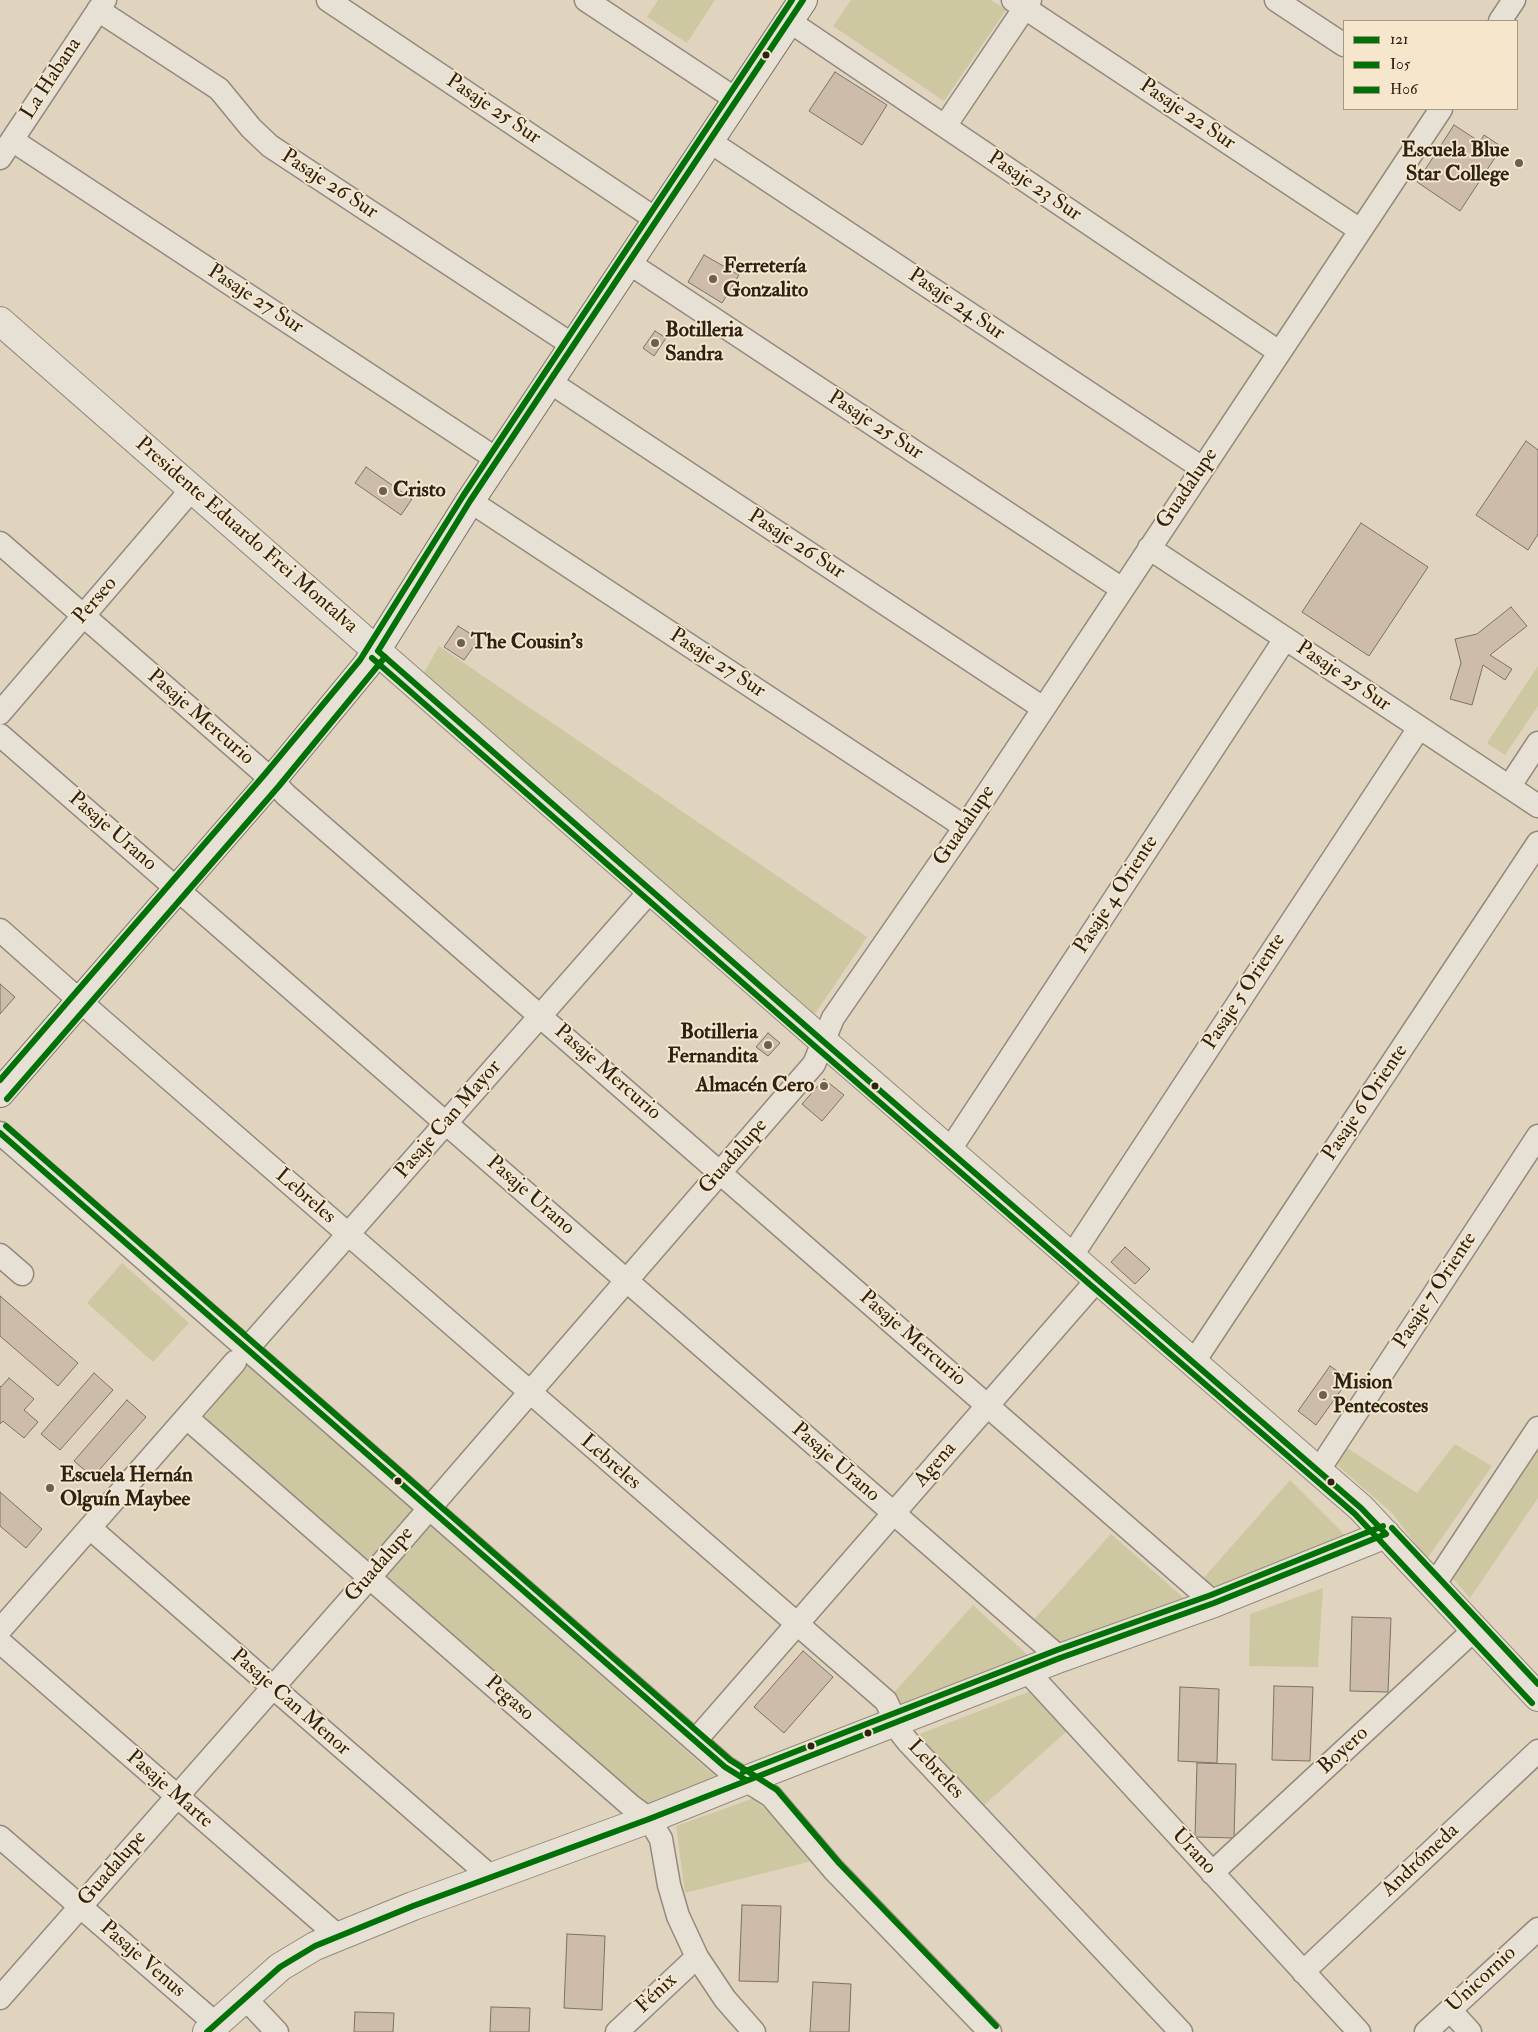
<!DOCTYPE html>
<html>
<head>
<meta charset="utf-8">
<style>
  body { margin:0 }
  #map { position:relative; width:1538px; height:2032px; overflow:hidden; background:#e1d4bf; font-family:"IM FELL Double Pica",serif }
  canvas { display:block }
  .legend { position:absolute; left:1343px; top:20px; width:175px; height:90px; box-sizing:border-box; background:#f5e6cc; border:1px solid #a59883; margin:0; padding:6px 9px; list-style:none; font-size:15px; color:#2d2216 }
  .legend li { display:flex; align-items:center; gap:10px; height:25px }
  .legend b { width:25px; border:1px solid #a59883 }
</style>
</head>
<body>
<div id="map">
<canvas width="1538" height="2032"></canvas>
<ul class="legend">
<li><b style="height:6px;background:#007106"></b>121</li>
<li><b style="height:6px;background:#007106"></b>I05</li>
<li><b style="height:6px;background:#007106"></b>H06</li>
</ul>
</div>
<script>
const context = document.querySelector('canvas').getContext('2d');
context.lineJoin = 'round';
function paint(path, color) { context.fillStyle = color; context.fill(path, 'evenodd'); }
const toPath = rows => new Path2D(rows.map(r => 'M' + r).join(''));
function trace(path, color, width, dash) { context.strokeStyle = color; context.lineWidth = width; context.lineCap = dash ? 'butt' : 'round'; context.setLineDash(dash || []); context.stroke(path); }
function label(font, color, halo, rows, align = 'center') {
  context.font = font + ' "IM FELL Double Pica",serif'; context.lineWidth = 4; context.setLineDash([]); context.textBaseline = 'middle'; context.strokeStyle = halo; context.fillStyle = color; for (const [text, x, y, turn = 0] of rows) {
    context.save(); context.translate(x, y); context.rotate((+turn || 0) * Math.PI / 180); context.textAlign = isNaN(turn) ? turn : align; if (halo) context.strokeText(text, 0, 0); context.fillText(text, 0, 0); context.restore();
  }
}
paint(toPath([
  [658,0,715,0,687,43,647,17],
  [851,0,991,0,1006,10,944,101,833,26],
  [439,646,867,937,815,1014,423,674],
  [1538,666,1538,706,1505,755,1487,743],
  [122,1263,189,1323,153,1362,87,1303],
  [249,1361,416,1512,367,1565,200,1423],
  [1455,1444,1492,1466,1427,1559,1392,1513,1336,1464,1347,1448,1417,1493],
  [1538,1446,1538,1498,1470,1598,1450,1575],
  [1290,1480,1348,1538,1208,1591,1200,1582],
  [429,1524,717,1778,644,1808,383,1581],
  [1111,1534,1185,1599,1056,1648,1030,1624],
  [1323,1588,1318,1667,1249,1666,1250,1614],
  [973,1605,1032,1659,903,1710,890,1697],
  [1031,1691,1067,1731,982,1807,917,1735],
  [754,1798,816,1860,685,1893,676,1826]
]), '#cdc8a2');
const building = toPath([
  [835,72,887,105,862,145,809,111,835,72],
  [1454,125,1480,142,1484,135,1502,147,1460,211,1417,182,1454,125],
  [704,255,739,275,722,303,688,282,704,255],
  [655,331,666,338,654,356,643,348,655,331],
  [1526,441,1538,450,1538,534,1528,550,1476,515,1526,441],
  [366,467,412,499,401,515,355,483,366,467],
  [1361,523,1428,567,1369,656,1302,612,1361,523],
  [1511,607,1527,626,1490,655,1512,669,1505,680,1483,665,1472,705,1450,699,1461,663,1455,639,1477,634,1511,607],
  [458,626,479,639,464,660,444,647,458,626],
  [0,984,15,997,0,1014,0,984],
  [768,1033,780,1043,768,1056,756,1047,768,1033],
  [824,1079,844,1095,822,1121,802,1104,824,1079],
  [1125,1247,1150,1269,1135,1284,1111,1262,1125,1247],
  [0,1296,78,1363,58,1386,0,1336,0,1296],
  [1330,1366,1349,1379,1316,1425,1298,1411,1330,1366],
  [94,1373,113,1390,60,1450,41,1434,94,1373],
  [9,1378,34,1399,24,1410,38,1422,24,1438,3,1421,0,1424,0,1386,1,1387,9,1378],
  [127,1400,146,1417,93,1477,74,1461,127,1400],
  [0,1492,42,1529,26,1548,0,1526,0,1492],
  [1352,1617,1391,1618,1388,1692,1350,1691,1352,1617],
  [803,1651,833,1677,784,1733,754,1707,803,1651],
  [1274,1686,1313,1687,1310,1761,1272,1760,1274,1686],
  [1180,1687,1219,1689,1217,1763,1178,1761,1180,1687],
  [1197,1763,1236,1764,1234,1838,1195,1837,1197,1763],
  [742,1905,781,1906,778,1982,739,1981,742,1905],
  [567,1934,605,1936,602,2010,564,2008,567,1934],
  [813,1982,851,1984,849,2032,810,2032,813,1982],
  [491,2007,530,2008,529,2032,490,2032,491,2007],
  [355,2012,394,2013,393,2032,354,2032,355,2012]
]);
paint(building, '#cdbcaa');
trace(building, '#7a7266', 1);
const minor = toPath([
  [328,0,657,220],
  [586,0,737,100],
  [1013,0,1360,230],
  [1276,0,1344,45],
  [98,10,219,89,251,128,270,146,574,346],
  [789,21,1279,352],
  [1500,21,1514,0],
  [945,126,1030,0],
  [12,140,498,460],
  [709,141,1202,468],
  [0,158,105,0],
  [629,263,1122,589],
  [550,382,1043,708],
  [470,501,965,827],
  [0,543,272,780,286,795,1214,1603],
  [1149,548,1538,806],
  [0,713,192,489],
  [0,735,1060,1658],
  [1509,787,1538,743],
  [0,930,98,1017,886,1701,901,1733,908,1742,1181,2032],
  [0,1133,725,1767,771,1796,833,1869,990,2032],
  [949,1151,1285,639],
  [0,1255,22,1274],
  [1071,1257,1419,728],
  [247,1349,651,890],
  [1193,1363,1538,843],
  [187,1418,630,1805,649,1819,661,1839,669,1885,678,1916,697,1957,725,1999,754,2032],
  [1318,1471,1538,1136],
  [90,1528,491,1877],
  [1434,1585,1538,1428],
  [0,1630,235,1362],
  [0,1642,339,1937],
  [1027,1671,1359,2032],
  [695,1741,1097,1280],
  [0,1837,216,2024],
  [1212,1873,1475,1629],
  [1303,1972,1538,1751],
  [0,1998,370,1577,814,1064,833,1018,965,827,1441,109],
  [245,1998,277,2032],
  [1450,2010,1470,2032],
  [617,2032,697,1957],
  [1426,2032,1538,1929]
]);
const tertiary = toPath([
  [0,321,824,1042,1361,1508,1538,1697],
  [207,2032,280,1967,315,1946,413,1906,649,1819,746,1780,1060,1658,1214,1603,1386,1534]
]);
const secondary = toPath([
  [0,1093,272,780,367,665,470,501,803,0]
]);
trace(minor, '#938a7d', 25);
trace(tertiary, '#938a7d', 30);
trace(secondary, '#7a7266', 30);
trace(minor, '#e7e0d5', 22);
trace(tertiary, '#e7e0d5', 28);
trace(secondary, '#e7e0d5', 28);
trace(toPath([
  [378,651,824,1042,1361,1508,1386,1534],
  [378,651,470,501,803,0],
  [0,1133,725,1767,746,1780],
  [207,2032,280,1967,315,1946,413,1906,649,1819,1060,1658,1214,1603,1386,1534]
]), '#007106', 6);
trace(toPath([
  [372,658,818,1049,1355,1514,1532,1703],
  [7,1099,279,786,385,657]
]), '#007106', 6);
trace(toPath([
  [6,1126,730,1760,777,1790,839,1863,996,2026],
  [1392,1528,1538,1684],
  [743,1772,1057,1650,1211,1595,1383,1526]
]), '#007106', 6);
trace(toPath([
  [0,1080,265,774,360,660,463,496,792,0]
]), '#007106', 6);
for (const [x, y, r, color] of [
  [766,55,4.5,"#2d2216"],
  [1519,163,5,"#6c6051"],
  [713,279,5,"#6c6051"],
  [655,343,5,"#6c6051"],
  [383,491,5,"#6c6051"],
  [461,643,5,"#6c6051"],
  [768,1045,5,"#6c6051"],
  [824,1086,5,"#6c6051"],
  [875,1086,4.5,"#2d2216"],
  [1323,1395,5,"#6c6051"],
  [398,1481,4.5,"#2d2216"],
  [1331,1482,4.5,"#2d2216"],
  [50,1488,5,"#6c6051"],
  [868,1733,4.5,"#2d2216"],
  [811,1746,4.5,"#2d2216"]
]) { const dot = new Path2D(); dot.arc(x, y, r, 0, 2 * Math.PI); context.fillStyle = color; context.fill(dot); trace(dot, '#f5e6cc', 2); }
label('21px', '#2d2216', '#f5e6cc', [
  ["La Habana",52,79,-57],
  ["Pasaje 25 Sur",493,110,34],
  ["Pasaje 22 Sur",1187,115,34],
  ["Pasaje 26 Sur",329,185,33],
  ["Pasaje 23 Sur",1034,187,34],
  ["Pasaje 27 Sur",255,300,33],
  ["Pasaje 24 Sur",956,305,34],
  ["Pasaje 25 Sur",875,426,33],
  ["Guadalupe",1188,489,-56],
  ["Presidente Eduardo Frei Montalva",246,536,41],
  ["Pasaje 26 Sur",796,545,33],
  ["Perseo",96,601,-49],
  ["Pasaje 27 Sur",717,664,33],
  ["Pasaje 25 Sur",1343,677,34],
  ["Pasaje Mercurio",200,718,41],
  ["Guadalupe",965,826,-56],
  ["Pasaje Urano",112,832,41],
  ["Pasaje 4 Oriente",1117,895,-57],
  ["Pasaje 5 Oriente",1245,992,-57],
  ["Pasaje Mercurio",607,1073,41],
  ["Pasaje 6 Oriente",1366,1103,-56],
  ["Pasaje Can Mayor",449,1120,-49],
  ["Guadalupe",734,1157,-49],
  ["Pasaje Urano",530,1196,41],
  ["Lebreles",305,1197,41],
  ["Pasaje 7 Oriente",1436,1291,-57],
  ["Pasaje Mercurio",912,1339,41],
  ["Lebreles",610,1463,41],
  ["Pasaje Urano",835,1463,41],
  ["Agena",936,1465,-49],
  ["Guadalupe",380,1565,-49],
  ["Pegaso",509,1699,41],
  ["Pasaje Can Menor",290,1703,41],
  ["Boyero",1344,1751,-43],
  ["Lebreles",935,1770,47],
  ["Pasaje Marte",169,1790,41],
  ["Urano",1193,1852,47],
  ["Andrómeda",1421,1861,-43],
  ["Guadalupe",113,1869,-49],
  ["Pasaje Venus",142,1960,41],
  ["Unicornio",1482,1980,-43],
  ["Fénix",657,1994,-43]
]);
label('bold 21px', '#2d2216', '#f5e6cc', [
  ["Escuela Blue",1509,151,"right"],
  ["Star College",1509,175,"right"],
  ["Ferretería",723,267],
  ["Gonzalito",723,291],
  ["Botilleria",665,331],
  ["Sandra",665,355],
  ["Cristo",393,491],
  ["The Cousin's",471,643],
  ["Botilleria",758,1033,"right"],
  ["Fernandita",758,1057,"right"],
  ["Almacén Cero",814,1086,"right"],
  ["Mision",1333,1383],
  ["Pentecostes",1333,1407],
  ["Escuela Hernán",60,1476],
  ["Olguín Maybee",60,1500]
], 'left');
</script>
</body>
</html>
